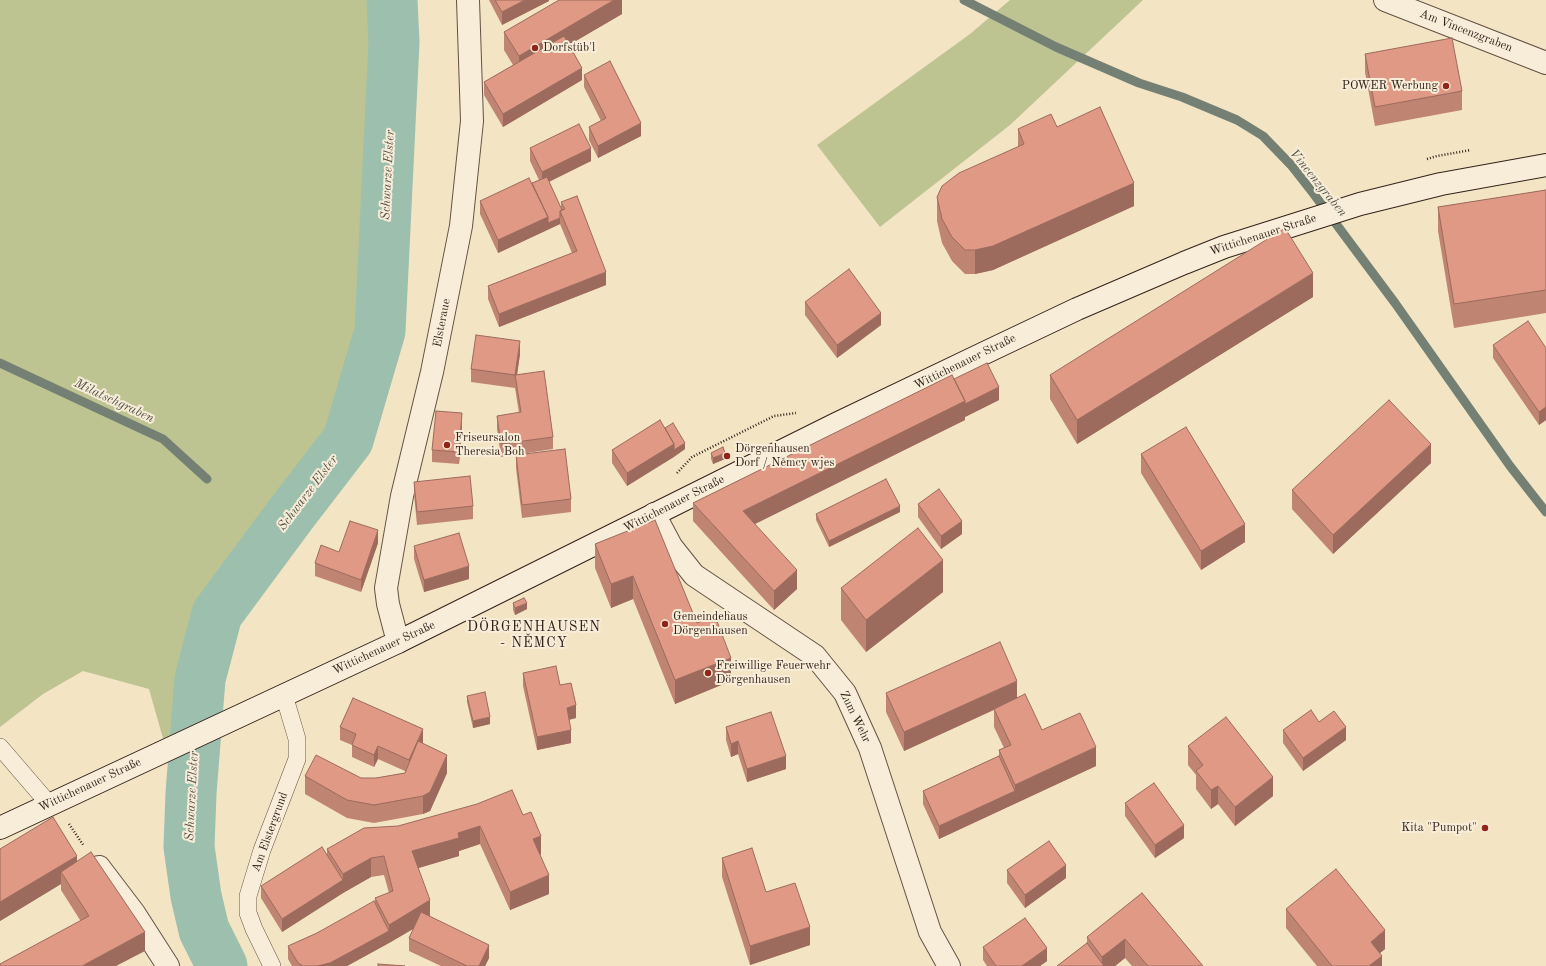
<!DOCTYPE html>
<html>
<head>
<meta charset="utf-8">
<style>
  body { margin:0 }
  canvas { display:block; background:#f3e4c4 }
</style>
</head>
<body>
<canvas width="1546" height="966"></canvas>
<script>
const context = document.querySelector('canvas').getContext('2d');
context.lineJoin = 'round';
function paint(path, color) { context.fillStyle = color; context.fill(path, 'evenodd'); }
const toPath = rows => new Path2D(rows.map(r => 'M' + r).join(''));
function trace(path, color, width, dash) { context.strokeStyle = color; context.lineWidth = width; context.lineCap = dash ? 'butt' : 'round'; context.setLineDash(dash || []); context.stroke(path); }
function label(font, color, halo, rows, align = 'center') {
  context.font = font + ' "Old Standard TT",serif'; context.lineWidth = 4; context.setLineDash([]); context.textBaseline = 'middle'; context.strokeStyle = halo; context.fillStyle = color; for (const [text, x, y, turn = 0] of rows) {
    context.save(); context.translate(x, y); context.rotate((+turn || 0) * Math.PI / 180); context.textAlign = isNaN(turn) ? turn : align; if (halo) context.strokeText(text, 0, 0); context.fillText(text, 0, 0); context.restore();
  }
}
paint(toPath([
  [0,0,392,0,394,42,380,331,348,440,291,514,217,614,200,679,198,734,166,749,149,689,83,671,43,694,0,727],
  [1010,0,1143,0,1010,125,880,227,817,145,970,34]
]), '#bec392');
trace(toPath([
  [964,0,1056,47,1139,83,1182,97,1237,120,1263,136,1291,165,1313,193,1395,303,1510,466,1546,512],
  [0,363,163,439,207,479]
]), '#738073', 9);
trace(toPath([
  [222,966,204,930,196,896,189,847,191,793,200,679,217,614,291,514,348,440,380,331,394,42,392,0]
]), '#9dbfae', 51);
const lane = toPath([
  [0,747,49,804],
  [272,966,254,929,248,913,248,896,262,850,297,759,297,739,284,695]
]);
const street = toPath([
  [1385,0,1546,63],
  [654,514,671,546,694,575,815,656,845,693,870,748,930,932,949,966],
  [398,642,388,604,386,588,402,496,432,372,461,226,472,121,468,0],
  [99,867,134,913,168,966]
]);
const secondary = toPath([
  [0,828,398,642,836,424,997,347,1077,309,1184,263,1224,247,1360,204,1441,184,1546,165]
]);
trace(lane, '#635244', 18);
trace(street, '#635244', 24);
trace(secondary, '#33221a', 24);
trace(toPath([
  [1427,159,1437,156,1471,150],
  [677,473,692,457,774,416,796,413],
  [69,824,84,846]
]), '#33221a', 2.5, [1, 2]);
trace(lane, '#f7edd9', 17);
trace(street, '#f7edd9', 22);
trace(secondary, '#f7edd9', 22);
paint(toPath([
  [489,0,549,0,549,1,502,25],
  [622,0,622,14,569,45,582,80,503,127,484,95,484,82,513,65,504,50,504,32],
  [1365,54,1462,91,1462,110,1375,126,1365,72],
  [584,75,641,136,598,158,589,140,589,127,601,121,584,87],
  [1057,127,1134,206,993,270,975,274,965,274,952,261,942,243,937,221,937,197,1018,147,1018,129],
  [530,148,591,161,549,182,561,209,561,202,606,285,499,327,488,299,488,286,572,253,560,224,498,253,480,214,480,201,532,183,539,180,530,161],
  [1546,190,1546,313,1454,328,1438,231,1438,207],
  [1313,297,1077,444,1050,399,1050,375],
  [805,302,881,325,837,358,805,315],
  [1493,345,1546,348,1546,420,1539,425,1493,358],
  [520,354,517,375,553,437,553,449,501,457,497,429,497,416,519,413,515,388,471,382,471,369],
  [954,379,999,400,965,417,965,420,754,524,797,589,774,610,693,521,693,503],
  [462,426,459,464,432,462,432,450],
  [665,428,685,449,627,486,612,463,612,450],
  [711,453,725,459,713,464,711,459],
  [1141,454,1245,542,1201,570,1141,473],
  [516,455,571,499,571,512,522,518,516,468],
  [1431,463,1333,554,1292,509,1292,490],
  [414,482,473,506,473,519,417,525,414,494],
  [918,504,962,534,941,549,918,517],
  [900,512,829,547,816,520,816,514],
  [378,543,361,592,315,576,315,563,339,552],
  [595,544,697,623,731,681,675,704,633,599,611,608,595,568],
  [414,546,469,579,424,592,414,559],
  [841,588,943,592,866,652,841,620],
  [513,603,527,609,515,615,513,610],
  [523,673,560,685,576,718,569,720,571,743,537,750,523,686],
  [886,693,1017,698,1042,730,1096,766,939,839,923,804,923,791,999,756,999,750,1004,748,994,727,994,710,904,751,886,712],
  [467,696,490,724,473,728,467,702],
  [340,727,423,742,422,743,447,773,430,811,423,814,374,823,347,818,305,794,305,776,361,778,376,778,405,773,405,771,378,759,374,767,352,757,352,745,340,740],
  [726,727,786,769,747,782,738,754,731,757,726,740],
  [1283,730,1346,740,1303,771,1283,743],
  [1188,746,1273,796,1235,826,1218,804,1211,809,1196,789,1196,775,1188,765],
  [1125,803,1184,838,1155,858,1125,816],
  [523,815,541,854,540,855,549,894,510,910,480,844,459,851,459,856,418,868,430,916,489,958,485,966,441,966,409,951,409,938,413,929,389,943,347,966,292,966,288,959,288,946,317,933,375,904,375,898,389,893,384,875,371,877,343,893,282,932,261,898,261,886,327,854,327,849,398,826],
  [0,849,77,861,145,951,80,920,61,890,61,884,0,921],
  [722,858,810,945,750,965,722,877],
  [1007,870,1066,878,1025,908,1007,883],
  [1142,893,1203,966,1132,966,1125,958,1115,966,1057,966,1087,943,1087,937],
  [1286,909,1385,949,1380,953,1382,966,1317,966,1286,928],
  [983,947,1047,961,1040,966,987,966,983,960]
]), '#c08472');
paint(toPath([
  [525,0,549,0,549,1,502,25,502,12],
  [614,0,622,0,622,14,519,74,519,56],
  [582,68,582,80,503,127,503,114],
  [641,123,641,136,598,158,598,146],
  [591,148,591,161,542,185,542,172],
  [1134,183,1134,206,993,270,975,274,975,250],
  [548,217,560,218,560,224,498,253,498,240],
  [606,272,606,285,499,327,499,314],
  [1313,273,1313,297,1077,444,1077,420],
  [881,313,881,325,837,358,837,345],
  [520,341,520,354,516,381,515,375,515,388,515,375],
  [999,387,999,400,965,417,965,420,743,530,743,511,965,401],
  [1546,407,1546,420,1539,425,1539,412],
  [462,413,462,426,459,464,459,452],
  [685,443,685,449,674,457,674,450],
  [674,444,674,457,627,486,627,473],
  [1431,444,1431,463,1333,554,1333,535],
  [725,453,725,459,713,464,713,458],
  [900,506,900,512,829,547,829,541],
  [962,521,962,534,941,549,941,536],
  [1245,524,1245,542,1201,570,1201,551],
  [378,530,378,543,361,592,361,580],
  [943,560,943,592,866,652,866,620],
  [469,566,469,579,424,592,424,580],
  [797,570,797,589,774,610,774,591],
  [633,576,633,599,611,608,611,584],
  [527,603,527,609,515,615,515,608],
  [731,658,731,681,675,704,675,680],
  [1017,681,1017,699,904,751,904,732],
  [576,705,576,718,567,720,567,708],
  [490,717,490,724,473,728,473,721],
  [1346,727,1346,740,1303,771,1303,758],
  [423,729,423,742,409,773,409,760],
  [571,730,571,743,537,750,537,737],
  [738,741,738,754,731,757,731,744],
  [378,746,378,759,374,767,374,755],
  [1096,747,1096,766,939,839,939,826,1015,791,1015,785],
  [447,755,447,773,430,811,423,814,423,796],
  [786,756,786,769,747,782,747,769],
  [1273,777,1273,796,1235,826,1235,807],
  [1218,786,1218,804,1211,809,1211,790],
  [1184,825,1184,838,1155,858,1155,845],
  [480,826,480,844,459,851,459,856,412,870,412,851,458,833],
  [541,836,541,854,533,858,533,839],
  [77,856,77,874,61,872,61,884,0,921,0,902],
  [371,858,371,877,343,893,282,932,282,919,343,880,343,874],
  [1066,865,1066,878,1025,908,1025,895],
  [549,875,549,894,510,910,510,892],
  [430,900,430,919,389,943,389,925],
  [810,927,810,945,750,965,750,946],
  [1385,930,1385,949,1371,960,1371,942],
  [389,931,389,943,347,966,317,966],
  [145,932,145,951,116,966,82,966],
  [1125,939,1125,958,1115,966,1102,966,1102,957],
  [489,945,489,958,485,966,479,966],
  [1047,948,1047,961,1040,966,1022,966],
  [1382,956,1382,966,1369,966]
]), '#9c6b5d');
const building = toPath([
  [495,0,525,0,502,12,495,0],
  [559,0,614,0,519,56,504,32,559,0],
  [564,36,582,68,503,114,484,82,564,36],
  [1452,38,1462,91,1375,107,1365,54,1452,38],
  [610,61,641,123,598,146,589,127,606,118,584,75,610,61],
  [1100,107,1134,183,993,246,975,250,965,250,952,237,942,219,937,197,942,186,959,173,1024,144,1018,129,1051,114,1057,127,1100,107],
  [579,124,591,148,542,172,530,148,579,124],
  [547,177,562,210,560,211,560,218,548,223,548,217,532,183,547,177],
  [529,178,548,217,498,240,480,201,529,178],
  [1546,190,1546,290,1454,304,1438,207,1546,190],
  [577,196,606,272,499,314,488,286,577,251,560,211,565,209,561,202,577,196],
  [1285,228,1313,273,1077,420,1050,375,1285,228],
  [849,269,881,313,837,345,805,302,849,269],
  [1528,321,1546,348,1546,407,1539,412,1493,345,1528,321],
  [476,335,520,341,515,375,471,369,476,335],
  [987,363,999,387,965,404,965,401,954,379,987,363],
  [544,371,553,437,501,444,497,416,521,412,515,375,544,371],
  [952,375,965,401,743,511,797,570,774,591,693,503,952,375],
  [1389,400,1431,444,1333,535,1292,490,1389,400],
  [436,411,462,413,459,452,432,450,436,411],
  [660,420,674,444,627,473,612,450,660,420],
  [673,423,685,443,674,450,674,444,665,428,673,423],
  [1186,427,1245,524,1201,551,1141,454,1186,427],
  [723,447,725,453,713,458,711,453,723,447],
  [565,449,571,499,522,505,516,455,565,449],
  [470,476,473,506,417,512,414,482,470,476],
  [886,479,900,506,829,541,816,514,886,479],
  [939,489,962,521,941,536,918,504,939,489],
  [655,520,697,623,715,616,731,658,675,680,633,576,611,584,595,544,655,520],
  [350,521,378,530,361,580,315,563,321,545,339,552,350,521],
  [918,528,943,560,866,620,841,588,918,528],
  [459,533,469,566,424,580,414,546,459,533],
  [524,598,527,603,515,608,513,603,524,598],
  [1000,642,1017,681,904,732,886,693,1000,642],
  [556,666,560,685,571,683,576,705,567,708,571,730,537,737,523,673,556,666],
  [485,692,490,717,473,721,467,696,485,692],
  [1025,694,1042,730,1080,713,1096,747,1015,785,999,750,1011,745,994,709,1025,694],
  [353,698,423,729,409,760,378,746,374,755,352,745,356,734,340,727,353,698],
  [1311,710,1319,722,1334,711,1346,727,1303,758,1283,730,1311,710],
  [771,712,786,756,747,769,738,741,731,744,726,727,771,712],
  [1226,717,1273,777,1235,807,1218,786,1211,790,1196,771,1203,765,1188,746,1226,717],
  [418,741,447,755,430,792,423,796,374,805,347,800,305,776,316,755,361,778,376,778,405,773,418,741],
  [999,756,1015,791,939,826,923,791,999,756],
  [1154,783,1184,825,1155,845,1125,803,1154,783],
  [512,790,523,815,531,812,541,836,533,839,549,875,510,892,480,826,458,833,459,838,412,851,430,900,389,925,375,898,393,891,384,856,371,858,343,874,327,849,364,828,398,826,477,804,512,790],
  [53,817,77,856,0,902,0,849,53,817],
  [1049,841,1066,865,1025,895,1007,870,1049,841],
  [322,847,343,880,282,919,261,886,322,847],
  [752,848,766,892,795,883,810,927,750,946,722,858,752,848],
  [91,852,145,932,82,966,0,966,0,964,89,916,61,872,91,852],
  [1336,869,1385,930,1371,942,1382,956,1369,966,1332,966,1286,909,1336,869],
  [1142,893,1203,966,1148,966,1125,939,1102,957,1087,937,1142,893],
  [374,901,389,931,330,963,317,966,303,966,298,963,288,946,317,933,374,901],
  [421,912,489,945,479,966,467,966,409,938,421,912],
  [1025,918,1047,948,1022,966,996,966,983,947,1025,918],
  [1087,943,1104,966,1057,966,1087,943],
  [378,964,405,966,378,966,378,964]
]);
paint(building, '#df9985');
trace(building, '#9c6b5d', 1);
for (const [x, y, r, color] of [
  [535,48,4,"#8f2418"],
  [1446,86,4,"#8f2418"],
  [447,445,4,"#8f2418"],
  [727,456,4,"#8f2418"],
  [665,624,4,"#8f2418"],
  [708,673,4,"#8f2418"],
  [1485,828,4,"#8f2418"]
]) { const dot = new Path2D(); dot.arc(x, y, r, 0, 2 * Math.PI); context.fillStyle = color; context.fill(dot); trace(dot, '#f7edd9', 1.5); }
label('12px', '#33221a', '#f7edd9', [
  ["Am Vincenzgraben",1466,31,21],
  ["Wittichenauer Straße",1263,235,-18],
  ["Elsteraue",442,323,-79],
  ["Wittichenauer Straße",965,362,-26],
  ["Wittichenauer Straße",674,504,-27],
  ["Wittichenauer Straße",384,648,-25],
  ["Zum Wehr",855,717,64],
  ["Wittichenauer Straße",90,785,-25],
  ["Am Elstergrund",270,832,-70]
]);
label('12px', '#33221a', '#f7edd9', [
  ["Dorfstüb'l",543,48],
  ["POWER Werbung",1438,86,"right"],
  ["Friseursalon",455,438],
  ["Theresia Boh",455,452],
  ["Dörgenhausen",735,449],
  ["Dorf / Němcy wjes",735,463],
  ["Gemeindehaus",673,617],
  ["Dörgenhausen",673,631],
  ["Freiwillige Feuerwehr",716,666],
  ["Dörgenhausen",716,680],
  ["Kita \"Pumpot\"",1477,828,"right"]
], 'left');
label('italic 13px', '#535146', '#f7edd9', [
  ["Schwarze Elster",388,175,-87],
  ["Vincenzgraben",1318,183,51],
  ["Milatschgraben",114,401,25],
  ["Schwarze Elster",308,493,-53],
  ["Schwarze Elster",192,796,-87]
]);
context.letterSpacing = '1px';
label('14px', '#33221a', '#f7edd9', [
  ["DÖRGENHAUSEN",534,627],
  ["- NĚMCY",534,643]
]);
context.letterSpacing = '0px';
</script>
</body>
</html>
